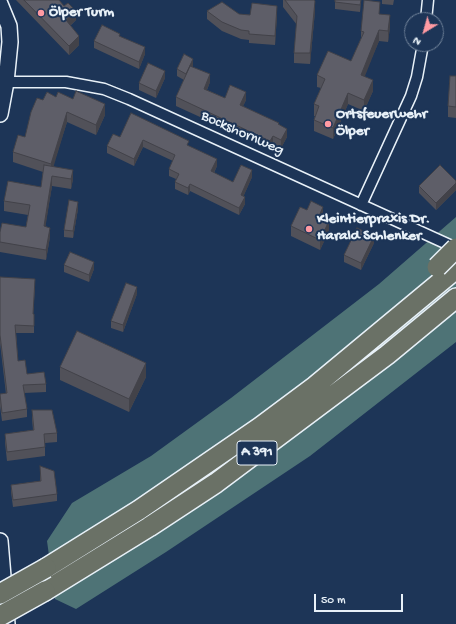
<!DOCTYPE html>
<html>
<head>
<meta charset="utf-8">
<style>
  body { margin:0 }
  #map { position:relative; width:456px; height:624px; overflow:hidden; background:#1d3557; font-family:"Gochi Hand",sans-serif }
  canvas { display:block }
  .north { position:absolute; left:404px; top:12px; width:40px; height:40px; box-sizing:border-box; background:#1d3557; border:1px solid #6e8097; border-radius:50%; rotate:217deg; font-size:11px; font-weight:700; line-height:16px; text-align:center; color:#e8f1f8 }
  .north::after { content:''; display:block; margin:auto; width:14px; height:18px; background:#ff9aa2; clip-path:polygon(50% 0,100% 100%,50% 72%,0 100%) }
  .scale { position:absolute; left:314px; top:594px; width:89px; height:18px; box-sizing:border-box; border:2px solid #e8f1f8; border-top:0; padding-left:5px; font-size:12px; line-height:14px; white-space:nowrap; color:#e8f1f8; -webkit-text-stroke:3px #1d3557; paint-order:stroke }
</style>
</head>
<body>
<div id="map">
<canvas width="456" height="624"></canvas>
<div class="north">N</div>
<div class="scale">50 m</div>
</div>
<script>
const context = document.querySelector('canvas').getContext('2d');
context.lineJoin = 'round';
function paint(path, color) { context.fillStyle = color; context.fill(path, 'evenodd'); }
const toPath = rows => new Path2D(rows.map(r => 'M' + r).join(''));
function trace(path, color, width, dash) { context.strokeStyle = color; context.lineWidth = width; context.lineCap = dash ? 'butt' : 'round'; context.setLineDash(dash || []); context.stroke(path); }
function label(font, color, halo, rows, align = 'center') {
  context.font = font + ' "Gochi Hand",sans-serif'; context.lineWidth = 4; context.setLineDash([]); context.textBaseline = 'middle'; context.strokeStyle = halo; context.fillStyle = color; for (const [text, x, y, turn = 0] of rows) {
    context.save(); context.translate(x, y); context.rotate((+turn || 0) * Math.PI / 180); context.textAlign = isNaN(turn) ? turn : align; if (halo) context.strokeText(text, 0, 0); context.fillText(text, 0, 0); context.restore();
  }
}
paint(toPath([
  [456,217,456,342,310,456,166,552,76,609,55,599,47,541,72,503,151,456,231,398,379,284]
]), '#4e7376');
const street = toPath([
  [426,20,428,0],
  [6,82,66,82,104,89,129,99,456,248],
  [361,205,411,96,417,77,423,44]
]);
const secondary = toPath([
  [0,4,9,26,10,42,6,82,0,114],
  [0,541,7,624]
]);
const highway = toPath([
  [46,568,139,510,260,427,315,386,456,269],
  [45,591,149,527,216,483,387,355,456,298]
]);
trace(street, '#e8f1f8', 13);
trace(secondary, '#e8f1f8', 18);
trace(highway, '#e8f1f8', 22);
trace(street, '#1d3557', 10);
trace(secondary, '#1d3557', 15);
trace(highway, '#6a7166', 19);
const highwayBridge = toPath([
  [437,267,456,248],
  [0,594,46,568],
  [0,616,45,591]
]);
trace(highwayBridge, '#e8f1f8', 22, []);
trace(highwayBridge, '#6a7166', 19);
paint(toPath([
  [16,0,59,0,76,20,70,26,79,45,69,55],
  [283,0,314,0,315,11,310,64,294,63,294,53,297,25,283,7],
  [335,0,361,0,360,12,335,9],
  [382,0,394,0,393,5,382,4],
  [207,11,250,15,277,15,275,45,249,43,249,40,241,39,222,31,207,19],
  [380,14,390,27,388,42,379,41,364,76,373,91,364,111,348,104,333,139,314,131,314,120,315,116,314,116,314,104,321,88,317,87,317,75,351,61,361,39,361,31],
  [120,36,145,54,139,69,94,48,94,41],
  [193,66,192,67,210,82,207,90,225,98,246,100,243,106,279,125,287,137,281,148,273,144,270,149,176,106,176,97,184,80,177,76,177,69],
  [456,76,456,118,448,117,448,106],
  [165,78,156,98,139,90,139,83],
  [56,97,105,115,96,135,67,122,53,166,73,179,71,189,52,186,45,227,50,237,46,260,0,252,0,232,26,227,28,215,4,211,4,201,41,187,43,172,13,162,13,152,25,137,43,100],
  [120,137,189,146,217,166,214,173,233,182,252,177,243,197,245,204,239,215,190,191,188,195,175,189,175,182,176,179,169,176,169,169,173,161,143,147,134,166,107,153,107,146],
  [456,181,456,190,436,210,419,193,419,186],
  [78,209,73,238,64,237,64,230],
  [323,217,323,218,329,231,320,250,291,236,291,226],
  [374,243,361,270,344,262,344,255],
  [64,265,94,269,89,282,64,272],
  [0,277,35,287,33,314,34,314,34,333,16,333,18,361,27,374,46,384,46,392,24,393,27,409,27,417,2,421,0,406,0,394,6,394,0,343],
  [137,294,123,332,111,328,111,321],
  [60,367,146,377,129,412,60,380],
  [32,410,57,433,57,442,45,443,45,456,7,461,5,443,5,434,33,430,32,419],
  [40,466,57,494,57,501,13,507,11,492,11,485,40,481]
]), '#515159');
paint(toPath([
  [361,0,360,12,360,5],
  [315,1,315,11,310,64,310,53],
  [277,6,277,15,275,45,275,36],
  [76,11,76,20,66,29,66,20],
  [390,15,390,27,388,42,388,31],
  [379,30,379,41,361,86,361,75],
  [79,36,79,45,69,55,69,46],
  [145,47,145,54,139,69,139,62],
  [193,59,193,66,186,81,186,74],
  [165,71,165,78,156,98,156,91],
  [210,74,210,82,204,97,204,89],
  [373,80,373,91,364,111,364,100],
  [246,92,246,100,240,113,240,105],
  [348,93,348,104,333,139,333,128],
  [105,104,105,115,96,135,96,125],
  [67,112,67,122,51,175,51,164],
  [287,129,287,137,281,148,281,140],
  [273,136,273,144,270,149,270,141],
  [143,140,143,147,134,166,134,159],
  [217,159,217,166,211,178,211,171],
  [73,170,73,179,71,189,71,179],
  [252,170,252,177,241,202,241,195],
  [52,176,52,186,44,236,44,226],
  [456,183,456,190,436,210,436,203],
  [190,184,190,191,188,195,188,188],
  [245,197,245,204,239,215,239,208],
  [78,202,78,209,73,238,73,231],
  [323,207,323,217,319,227,319,216],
  [329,221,329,231,320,250,320,240],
  [50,228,50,237,46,260,46,250],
  [374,236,374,243,361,270,361,263],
  [94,262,94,269,89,282,89,275],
  [137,287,137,294,123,332,123,325],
  [146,363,146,377,129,412,129,399]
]), '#424249');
const building = toPath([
  [24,0,59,0,64,6,68,3,76,11,66,20,79,36,69,46,24,0],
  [285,0,314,0,315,1,310,53,294,53,297,16,285,0],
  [335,0,361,0,360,5,335,2,335,0],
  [364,0,380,2,379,14,390,15,388,31,379,30,361,75,373,80,364,100,348,93,333,128,314,120,319,106,314,104,325,79,317,75,328,51,351,61,364,32,361,31,364,0],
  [222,2,239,14,250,15,252,3,277,6,275,36,249,34,249,31,241,30,222,22,207,11,222,2],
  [102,25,120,34,119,36,145,47,139,62,94,41,102,25],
  [184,54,193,59,186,74,177,69,184,54],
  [148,63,165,71,156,91,139,83,148,63],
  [190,66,210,74,204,89,225,98,230,85,246,92,240,105,279,123,278,124,287,129,281,140,273,136,270,141,176,97,190,66],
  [450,76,456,76,456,107,448,106,450,76],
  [76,91,105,104,96,125,67,112,51,164,13,152,18,135,25,137,31,112,37,98,43,100,47,92,56,97,58,92,73,99,76,91],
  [131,113,189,141,187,145,217,159,211,171,233,182,241,165,252,170,241,195,245,197,239,208,190,184,188,188,175,182,179,174,169,169,175,155,143,140,134,159,107,146,113,134,120,137,131,113],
  [44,165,73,170,71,179,52,176,44,226,50,228,46,250,0,242,0,232,2,223,26,227,30,205,4,201,8,181,41,187,44,165],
  [440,165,456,181,456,183,436,203,419,186,440,165],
  [69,200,78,202,73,231,64,230,69,200],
  [311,201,323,207,319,216,329,221,320,240,291,226,300,207,307,210,311,201],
  [357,228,374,236,361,263,344,255,357,228],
  [70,252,94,262,89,275,64,265,70,252],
  [0,277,35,279,33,314,34,314,34,326,15,325,18,361,25,360,27,374,44,372,46,384,23,385,27,409,2,413,0,394,7,393,0,335,0,277],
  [126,283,137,287,123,325,111,321,126,283],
  [77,331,146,363,129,399,60,367,77,331],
  [32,410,52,410,57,433,44,434,45,447,7,452,5,434,34,430,32,410],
  [40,466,54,471,57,494,13,500,11,485,41,481,40,466]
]);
paint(building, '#5e5e68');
trace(building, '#424249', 1);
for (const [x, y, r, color] of [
  [41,13,4,"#ff9aa2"],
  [328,124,4,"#ff9aa2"],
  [309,229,4,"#ff9aa2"]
]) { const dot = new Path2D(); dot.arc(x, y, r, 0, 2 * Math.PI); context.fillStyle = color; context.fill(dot); trace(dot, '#1d3557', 1.5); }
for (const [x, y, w] of [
  [257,453,40]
]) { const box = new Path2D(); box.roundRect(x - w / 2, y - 12, w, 24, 3); context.fillStyle = '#1d3557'; context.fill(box); trace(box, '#e8f1f8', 1); }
label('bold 14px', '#e8f1f8', null, [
  ["A 391",257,453]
]);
label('bold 15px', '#e8f1f8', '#1d3557', [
  ["Ölper Turm",49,13],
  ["Ortsfeuerwehr",336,115],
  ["Ölper",336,132],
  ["Kleintierpraxis Dr.",317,220],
  ["Harald Schlenker",317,237]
], 'left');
label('15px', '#e8f1f8', '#1d3557', [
  ["Bockshornweg",242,134,24]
]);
</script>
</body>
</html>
